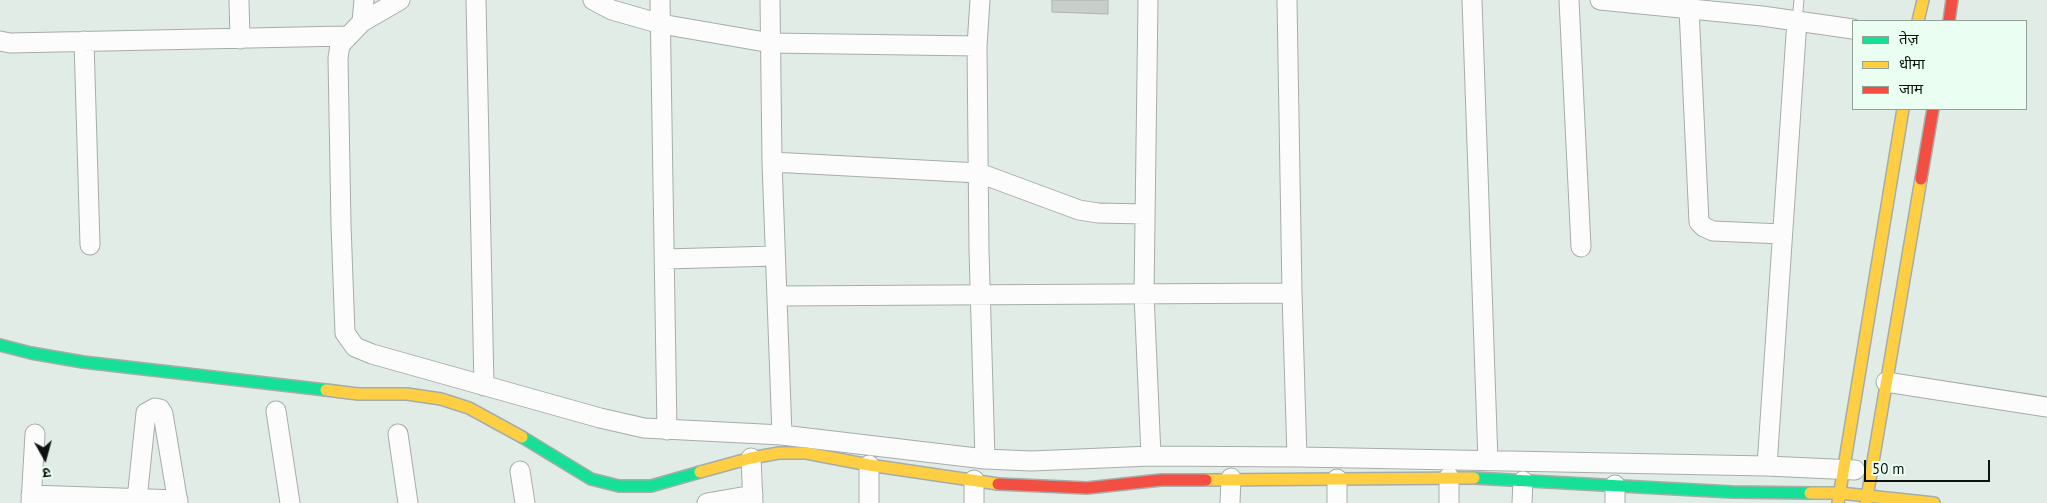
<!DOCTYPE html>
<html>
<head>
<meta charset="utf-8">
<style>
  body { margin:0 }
  #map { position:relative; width:2047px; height:503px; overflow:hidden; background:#e2ece6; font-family:"PT Sans","Noto Sans Devanagari",sans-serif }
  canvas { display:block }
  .legend { position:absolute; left:1852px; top:20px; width:175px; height:90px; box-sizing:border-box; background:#eafef2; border:1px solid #92a098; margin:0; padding:6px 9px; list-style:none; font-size:15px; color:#0d1410 }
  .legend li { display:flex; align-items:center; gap:10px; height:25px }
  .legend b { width:25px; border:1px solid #92a098 }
  .north { position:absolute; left:20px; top:433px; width:50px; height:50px; -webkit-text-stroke:4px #eafef2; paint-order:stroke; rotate:173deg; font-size:14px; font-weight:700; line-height:20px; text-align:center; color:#0d1410 }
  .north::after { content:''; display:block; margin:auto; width:18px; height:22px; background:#0d1410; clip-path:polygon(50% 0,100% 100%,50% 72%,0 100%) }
  .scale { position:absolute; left:1864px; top:460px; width:126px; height:22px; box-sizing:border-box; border:2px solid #0d1410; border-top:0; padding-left:6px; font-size:15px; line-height:18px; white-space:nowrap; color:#0d1410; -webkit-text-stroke:4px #eafef2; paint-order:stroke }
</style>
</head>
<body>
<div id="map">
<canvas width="2047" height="503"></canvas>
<ul class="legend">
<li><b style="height:6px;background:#16e098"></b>तेज़</li>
<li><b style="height:6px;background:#ffcf43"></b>धीमा</li>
<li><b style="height:6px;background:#f24e42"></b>जाम</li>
</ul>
<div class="north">उ</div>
<div class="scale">50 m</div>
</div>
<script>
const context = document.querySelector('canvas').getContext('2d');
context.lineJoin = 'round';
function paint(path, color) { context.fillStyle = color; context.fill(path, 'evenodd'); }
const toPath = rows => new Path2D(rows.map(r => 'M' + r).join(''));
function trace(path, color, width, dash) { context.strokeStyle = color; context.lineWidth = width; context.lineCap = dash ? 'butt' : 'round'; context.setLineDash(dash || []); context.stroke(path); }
const building = toPath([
  [1052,0,1108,0,1108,14,1052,12,1052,0]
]);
paint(building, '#c8cfca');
trace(building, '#abb3ae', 1);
const lane = toPath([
  [1797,20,1799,0]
]);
const street = toPath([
  [239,0,240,39],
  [364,0,362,22,340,45,338,58,341,225,345,333,355,347,372,354,600,418,644,428,782,435,985,459,1031,461,1151,456,1300,457,1767,466,1855,470],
  [476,0,484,386],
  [593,0,612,10,661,24,771,43,977,46],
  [660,0,667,430],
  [770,0,772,162,782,435],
  [980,0,977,46,979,250,985,459],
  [1148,0,1144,294,1151,456],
  [1287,0,1292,293,1297,457],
  [1472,0,1488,461],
  [1569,0,1581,247],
  [1600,0,1762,16,1853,29],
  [1689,9,1699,222,1704,227,1713,231,1782,234],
  [362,22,400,0],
  [0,41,10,43,346,36],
  [84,41,90,245],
  [772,162,979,173,1079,210,1098,213,1145,214],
  [665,259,775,256],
  [777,296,1292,293],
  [1886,382,2047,407],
  [276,411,290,503],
  [398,434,408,503],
  [751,458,753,503],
  [1767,466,1797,20],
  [520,471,525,503],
  [974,480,974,503],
  [31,495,178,500],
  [137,499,146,413,155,408,160,409,163,414,178,503],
  [31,503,35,434],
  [707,503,753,495],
  [869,503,869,465],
  [1230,503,1231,478],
  [1337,503,1337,479],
  [1449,503,1449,477],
  [1522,503,1523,481],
  [1615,503,1615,485]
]);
const fast = toPath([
  [0,345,31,353,83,362,326,390],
  [522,437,591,479,619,486,651,486,700,472],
  [1474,478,1732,492,1810,493]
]);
const slow = toPath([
  [1918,21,1923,0],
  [326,390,358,394,407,394,441,399,469,408,522,437],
  [700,472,751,458,779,453,806,453,869,465,998,484],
  [1206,480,1474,478],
  [1810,493,1840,493,1934,503],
  [1838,503,1903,109],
  [1866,503,1921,179]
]);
const jam = toPath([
  [1949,21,1952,0],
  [1921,179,1933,109],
  [998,484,1087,488,1161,480,1206,480]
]);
trace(lane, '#a6ada8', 11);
trace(street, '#a6ada8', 21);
trace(fast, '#a6ada8', 14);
trace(slow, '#a6ada8', 14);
trace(jam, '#a6ada8', 14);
trace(lane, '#fbfcfb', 9);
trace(street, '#fbfcfb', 19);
trace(fast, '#16e098', 11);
trace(slow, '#ffcf43', 11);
trace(jam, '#f24e42', 11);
</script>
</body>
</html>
